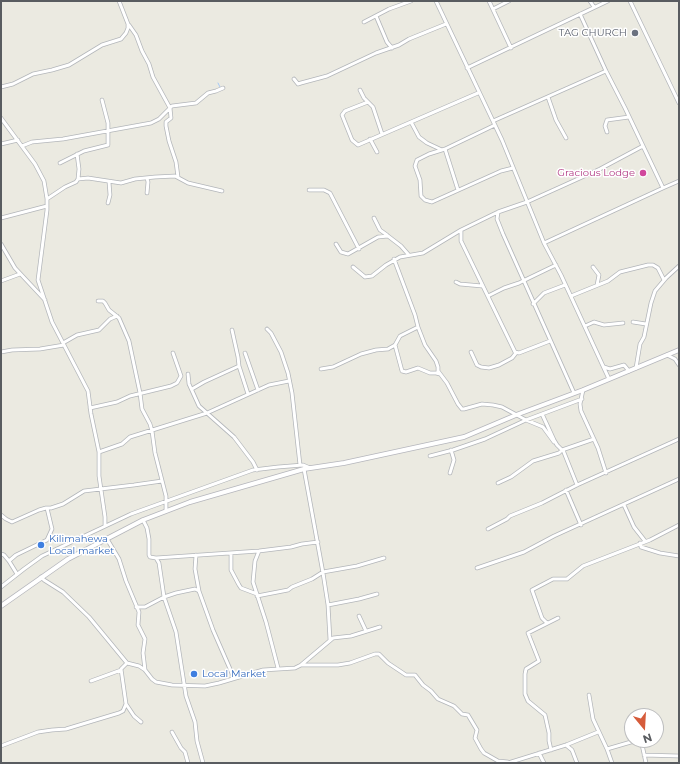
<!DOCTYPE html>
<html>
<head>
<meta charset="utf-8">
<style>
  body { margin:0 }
  #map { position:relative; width:680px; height:764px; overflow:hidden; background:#ebeae1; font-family:Montserrat,sans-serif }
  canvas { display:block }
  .frame { position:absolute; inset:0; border:2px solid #595c60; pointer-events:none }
  .north { position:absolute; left:624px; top:708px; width:40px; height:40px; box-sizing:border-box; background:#fff; border:1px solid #bdbebf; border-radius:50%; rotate:162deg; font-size:11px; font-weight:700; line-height:16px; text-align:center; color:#595c60 }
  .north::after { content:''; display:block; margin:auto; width:14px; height:18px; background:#d65c3b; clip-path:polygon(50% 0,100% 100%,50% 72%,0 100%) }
</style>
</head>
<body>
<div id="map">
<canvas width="680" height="764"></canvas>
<div class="frame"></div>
<div class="north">N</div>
</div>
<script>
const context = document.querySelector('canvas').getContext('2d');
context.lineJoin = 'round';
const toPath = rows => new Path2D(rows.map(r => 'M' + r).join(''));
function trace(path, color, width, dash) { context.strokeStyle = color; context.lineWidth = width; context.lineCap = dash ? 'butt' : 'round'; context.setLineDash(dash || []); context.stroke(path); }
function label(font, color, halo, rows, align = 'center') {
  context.font = font + ' Montserrat,sans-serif'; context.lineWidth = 3; context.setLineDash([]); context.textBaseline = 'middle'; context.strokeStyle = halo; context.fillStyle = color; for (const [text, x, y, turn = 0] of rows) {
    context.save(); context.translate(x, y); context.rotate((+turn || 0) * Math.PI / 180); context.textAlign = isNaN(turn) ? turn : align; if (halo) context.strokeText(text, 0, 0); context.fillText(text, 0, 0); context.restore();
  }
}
trace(toPath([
  [218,83,220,87]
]), '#a6c9f6', 1);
const street = toPath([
  [436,1,502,140,544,243,561,275,609,379],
  [489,1,511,48],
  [590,1,594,7],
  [630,1,679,103],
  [493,9,509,1],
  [376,16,387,42,392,48],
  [364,22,389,9,411,1],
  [129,25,136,35,142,51,149,64,153,77,170,108,171,118,166,122,166,126,169,141,176,162,178,177],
  [467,68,608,1],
  [294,79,298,84,301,83,327,76,376,53,399,45,409,39,446,24],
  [1,87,13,84,33,74,52,70,69,65,102,45,121,39,126,33,128,28,128,24,119,1],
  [360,90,364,98,373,107,382,134],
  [548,97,556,120,566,138],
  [368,102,345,111,342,115,352,140,358,145,478,93],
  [1,118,35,164,44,181,47,199,47,210,38,280,52,322,88,391,91,414,99,452,99,476,105,517,105,526],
  [493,121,606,71],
  [411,122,419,137,427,143,442,150],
  [495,125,445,149,429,154,417,160,415,166,420,180,421,196,425,200,432,202,501,171,513,168],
  [607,132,605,126,607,120,629,117],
  [370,139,377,152],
  [1,144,18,140],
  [22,146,32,142,63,139,151,123,159,119,172,106,196,103,208,93,216,91,223,88],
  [445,149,458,190],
  [60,163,84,151,108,145,108,123,102,100],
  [78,179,88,178,121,183,135,179,155,177,175,176,188,183,222,191],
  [663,188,679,181],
  [309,190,324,190,330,193,359,249],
  [147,193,148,182,147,178],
  [47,199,65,187,76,182,78,179,79,169,77,154],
  [108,203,110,195,109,182],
  [498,212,497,219,503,234,574,393],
  [1,218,47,206],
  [374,218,380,230,387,235],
  [461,230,461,241,515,352,519,353,550,341],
  [544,243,663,188,625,108,606,71,580,14],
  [1,244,15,268,45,300],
  [336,244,341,252,348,254,378,237,388,236,401,246,408,254],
  [394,259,415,315,418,327,425,345,436,361,438,367,438,371,447,383,458,404,462,409,464,409,482,404,493,405,502,407,526,420,582,399],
  [353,267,365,277,372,276,386,265,400,257,423,253,461,230,498,212,527,202,600,169,643,146],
  [593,267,599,275,597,285],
  [1,281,20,274],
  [456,282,460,284,482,286],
  [488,296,504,288,519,283,529,278,556,265],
  [571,296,608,281,620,272,648,265,653,265,658,268,664,280],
  [98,301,103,301,105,303,109,310,119,318,129,341,140,393,142,409,150,424,152,431,155,453,166,496,166,511],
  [533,304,544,293,565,285],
  [633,322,646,324],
  [585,326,594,322,604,325,623,323],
  [267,329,271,333,281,352,288,373,292,393,300,465],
  [232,330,238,357,239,366,248,394],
  [63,343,77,335,99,330,110,319,117,316],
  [395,345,402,371,406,372,418,368,430,373,436,373,440,374],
  [1,352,12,350,40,349,64,345],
  [471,352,477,365,481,367,489,368,499,365,512,358,516,353],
  [245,353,258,390],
  [667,355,675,359,679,365],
  [604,367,610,369,624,365,629,371],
  [636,368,640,344,644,337,651,303,655,291,666,278,679,266],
  [321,369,333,367,361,354,376,350,388,349,395,345,400,336,418,327],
  [188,374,189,384,199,406,234,437,253,462,257,470],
  [192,389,204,382,239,366],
  [583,390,580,404,581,411,598,448,606,473],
  [90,408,117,402,130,396,171,386,177,383,181,376,173,353],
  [542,414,554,440,557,445,562,450,594,439],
  [563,450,577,485],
  [99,452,122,444,130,437,207,413,269,385,289,381],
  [430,456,453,450,485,439,526,420,543,427,554,442],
  [304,469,323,573,328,605,330,640],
  [450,473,454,460,451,450],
  [498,483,511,477,533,461,559,453,562,450],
  [566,490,581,525],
  [624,505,634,527,645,541],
  [1,515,6,519,12,522,39,510,46,508,51,508,63,504,84,491,134,485,162,481],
  [143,520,147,528,149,539,149,555,150,557,156,558,159,563,164,597,176,632,186,696,195,722,197,741,203,763],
  [488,529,507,519,510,516,542,503,577,485,679,439],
  [107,539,119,559,126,581,139,612,138,625,145,639,143,653,145,670,152,679,156,682,172,685,205,686,219,683,263,670,295,668,301,665,333,638,351,636,380,627],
  [640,543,641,547,660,553,679,556],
  [259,551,255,561,253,582,266,622,278,668],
  [1,554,4,555,9,561,17,574],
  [231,554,231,570,239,585,241,588,257,594],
  [196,555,195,569,199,591,213,630,234,678],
  [156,558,259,551,291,547,302,544,318,542],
  [9,561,16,555,47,540,52,529,47,508],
  [477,568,524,552,554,536,679,479],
  [41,577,44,580,63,592,89,617,127,663,139,666,145,670],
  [1,587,24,569,42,556,131,514,253,470,278,467,303,465,310,468],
  [257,596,288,590,292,587,312,579,323,572,357,566,384,558],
  [328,605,359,599,377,594],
  [136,607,145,607,164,597,176,593,195,589,199,591],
  [359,616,366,631],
  [547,623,542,618,532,590,553,579,567,579,583,566,650,540,679,525],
  [127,663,121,669,126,704,134,716,141,722],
  [301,665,338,665,350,663,375,654,379,654,388,663,406,675,415,675,423,685,431,691,438,699,454,706,462,714,468,715,477,730,475,738,481,749,484,753,498,761,508,762],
  [91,681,121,670],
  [589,695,593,719,607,749,612,763],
  [628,729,632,731],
  [172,732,181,748,185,752,188,763],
  [641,740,646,763],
  [566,745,572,750,577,763],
  [1,746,38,732,52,730,66,729,119,713,123,711,126,704],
  [607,749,631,742,642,740],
  [551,750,549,741,549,733,545,715,528,701,525,694,525,674,526,669,539,661,528,633,558,618],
  [539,753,544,763],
  [644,755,679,756],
  [508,763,566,745,598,732]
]);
const secondary = toPath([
  [1,606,68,559,143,520,190,502,304,469,344,463,464,437,516,415,583,390,679,350]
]);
trace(street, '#b3b6ba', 4.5);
trace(secondary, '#b5b6bc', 5.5);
trace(street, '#fff', 3);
trace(secondary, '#fff', 4);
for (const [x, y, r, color] of [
  [635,33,4,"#6b7280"],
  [643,173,4,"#d1479c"],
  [41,545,4,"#3f7fe0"],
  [194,674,4,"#3f7fe0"]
]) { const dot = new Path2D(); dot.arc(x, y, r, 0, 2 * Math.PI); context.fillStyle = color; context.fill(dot); trace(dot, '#fff', 1.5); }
label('10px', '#5b616d', '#fff', [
  ["TAG CHURCH",627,33]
], 'right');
label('10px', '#b23c85', '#fff', [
  ["Gracious Lodge",635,173]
], 'right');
label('10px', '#366cbe', '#fff', [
  ["Kilimahewa",49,539],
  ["Local market",49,551],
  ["Local Market",202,674]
], 'left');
</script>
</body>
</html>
